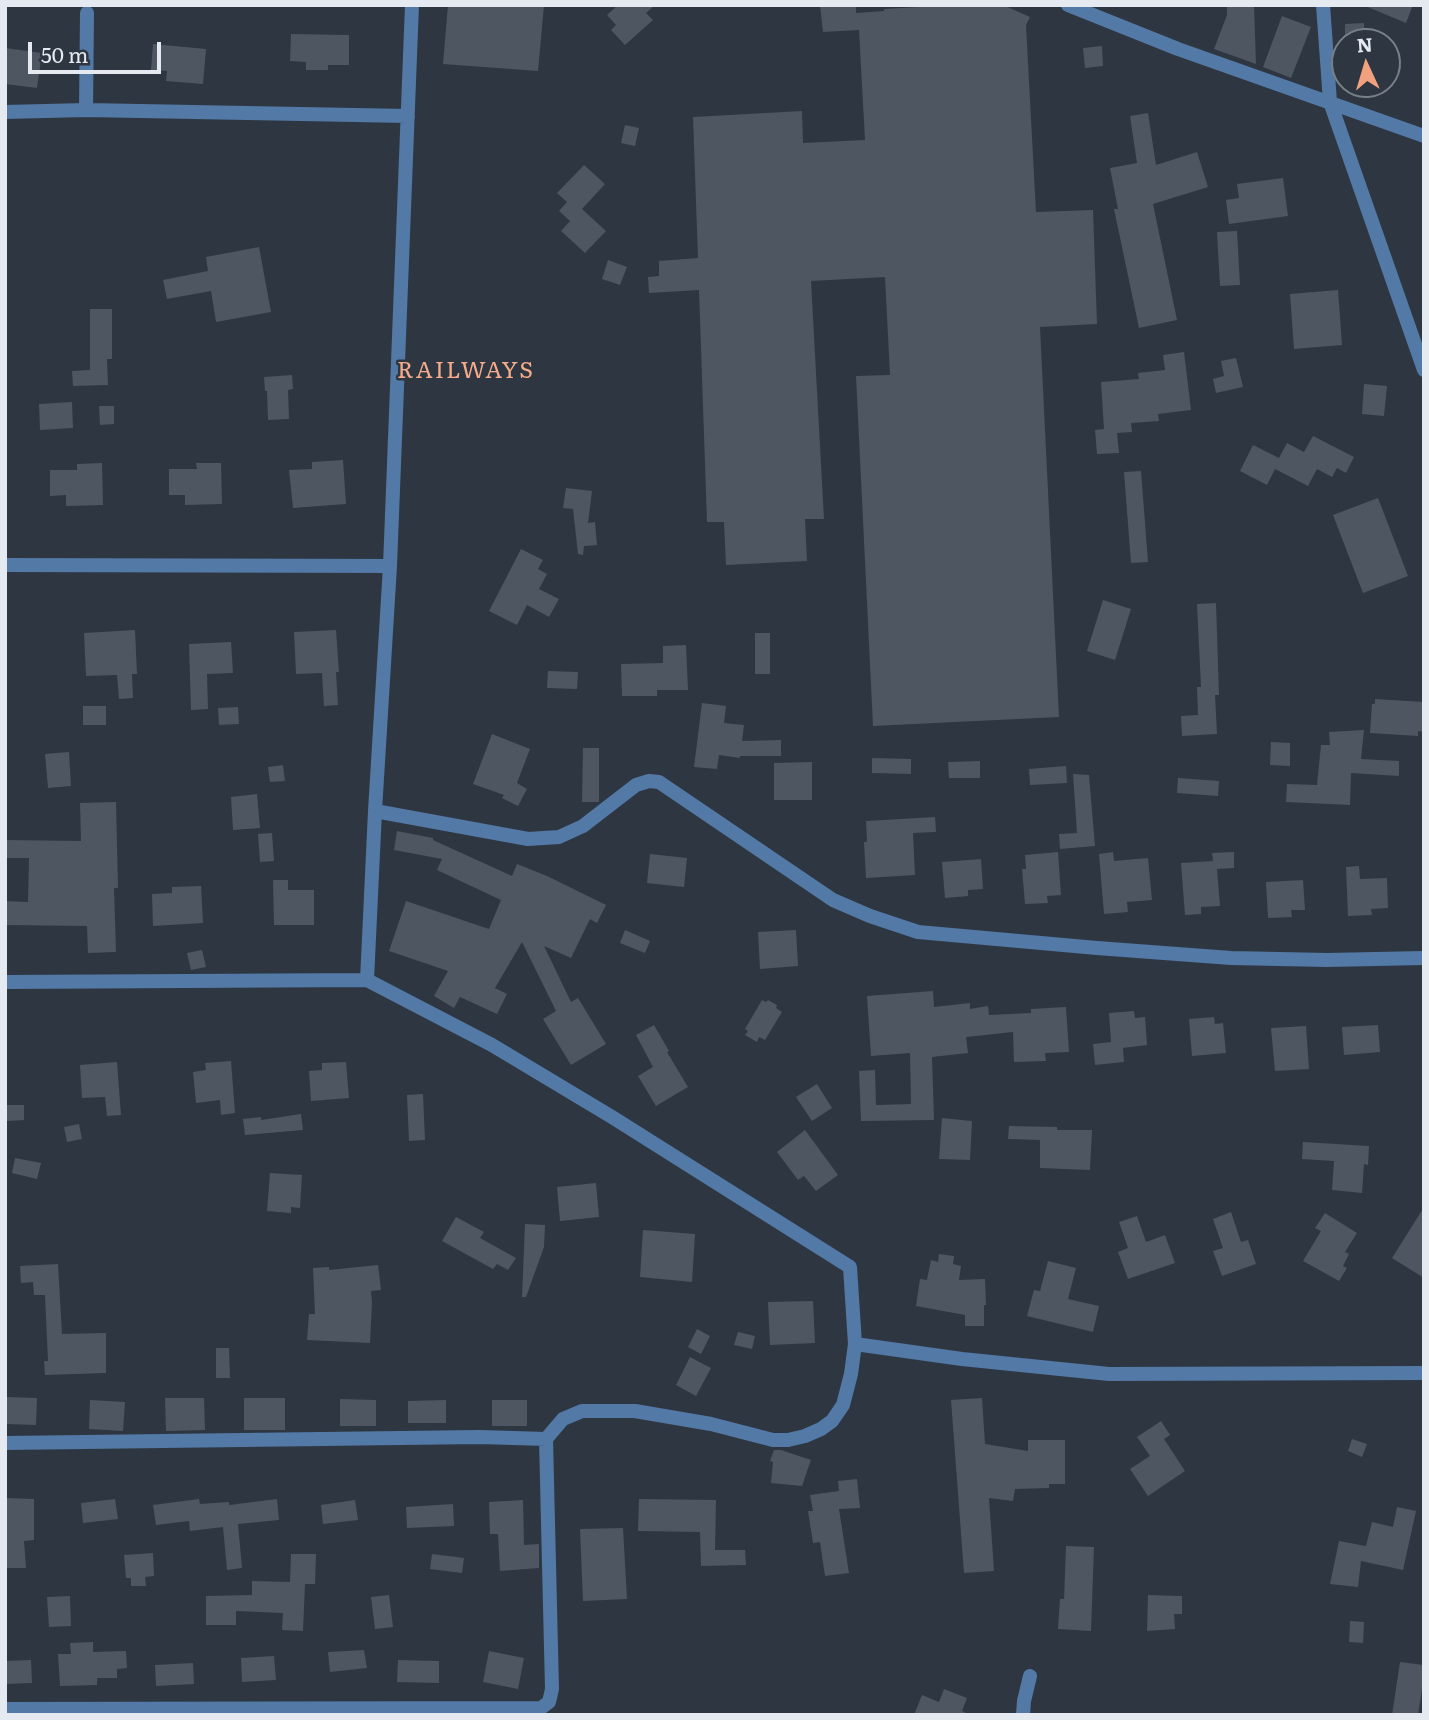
<!DOCTYPE html>
<html>
<head>
<meta charset="utf-8">
<style>
  body { margin:0 }
  #map { position:relative; width:1429px; height:1720px; overflow:hidden; background:#2e3741; font-family:Literata,serif }
  canvas { display:block }
  .frame { position:absolute; inset:0; border:7px solid #e5eaf1; pointer-events:none }
  .north { position:absolute; left:1331px; top:28px; width:70px; height:70px; box-sizing:border-box; background:#2e3741; border:2px solid #777f87; border-radius:50%; rotate:356deg; font-size:19px; font-weight:700; line-height:28px; text-align:center; color:#e5eaf1 }
  .north::after { content:''; display:block; margin:auto; width:24px; height:32px; background:#f2a17e; clip-path:polygon(50% 0,100% 100%,50% 72%,0 100%) }
  .scale { position:absolute; left:28px; top:42px; width:133px; height:32px; box-sizing:border-box; border:4px solid #e5eaf1; border-top:0; padding-left:9px; font-size:21px; line-height:24px; white-space:nowrap; color:#e5eaf1; -webkit-text-stroke:5px #2e3741; paint-order:stroke }
</style>
</head>
<body>
<div id="map">
<canvas width="1429" height="1720"></canvas>
<div class="frame"></div>
<div class="north">N</div>
<div class="scale">50 m</div>
</div>
<script>
const context = document.querySelector('canvas').getContext('2d');
context.lineJoin = 'round';
function paint(path, color) { context.fillStyle = color; context.fill(path, 'evenodd'); }
const toPath = rows => new Path2D(rows.map(r => 'M' + r).join(''));
function trace(path, color, width, dash) { context.strokeStyle = color; context.lineWidth = width; context.lineCap = dash ? 'butt' : 'round'; context.setLineDash(dash || []); context.stroke(path); }
function label(font, color, halo, rows, align = 'center') {
  context.font = font + ' Literata,serif'; context.lineWidth = 5; context.setLineDash([]); context.textBaseline = 'middle'; context.strokeStyle = halo; context.fillStyle = color; for (const [text, x, y, turn = 0] of rows) {
    context.save(); context.translate(x, y); context.rotate((+turn || 0) * Math.PI / 180); context.textAlign = isNaN(turn) ? turn : align; if (halo) context.strokeText(text, 0, 0); context.fillText(text, 0, 0); context.restore();
  }
}
paint(toPath([
  [448,5,544,5,538,71,443,64],
  [618,5,655,5,646,13,653,20,625,45,611,30,616,25,607,15],
  [820,5,856,5,856,13,884,11,884,9,955,5,1003,5,1030,17,1026,25,1036,212,1093,210,1097,324,1040,327,1059,717,873,726,856,376,890,375,885,277,811,281,824,519,805,519,807,561,726,565,724,522,707,522,699,290,649,293,648,277,659,276,659,261,698,258,693,117,802,111,803,143,865,140,859,30,823,32],
  [1227,5,1254,5,1256,64,1214,49,1227,15],
  [1363,5,1413,5,1406,23],
  [1282,16,1311,27,1291,78,1263,67],
  [1364,23,1364,42,1345,42,1345,24],
  [291,34,349,35,349,65,328,65,328,70,306,70,306,62,290,61],
  [153,44,206,49,203,84,166,81,167,71,151,70],
  [1102,46,1103,66,1085,68,1083,48],
  [5,48,42,53,37,88,5,84],
  [1148,113,1156,165,1197,152,1208,187,1153,204,1177,320,1139,328,1114,209,1118,209,1110,168,1137,163,1130,116],
  [625,125,639,128,635,146,621,143],
  [584,165,605,184,582,209,606,231,585,253,561,231,570,221,559,211,567,202,557,193],
  [1283,178,1288,216,1229,224,1226,200,1239,198,1237,184],
  [1237,231,1240,285,1220,286,1217,232],
  [259,247,271,312,216,322,211,291,167,299,163,280,208,271,206,257],
  [608,260,627,267,620,285,602,279],
  [1338,290,1342,345,1294,349,1290,294],
  [90,309,112,309,112,359,107,359,108,385,73,386,72,371,90,370],
  [1184,352,1191,410,1158,414,1159,421,1131,423,1132,432,1117,433,1119,453,1097,454,1095,430,1104,429,1101,382,1139,379,1138,373,1165,370,1163,355],
  [1236,358,1243,387,1216,393,1213,379,1224,376,1221,361],
  [292,375,293,389,288,390,289,419,268,420,267,391,265,391,264,377],
  [1364,384,1387,386,1384,416,1362,414],
  [72,402,73,428,40,430,39,404],
  [99,406,114,406,114,424,100,425],
  [1313,436,1354,457,1346,473,1337,468,1332,477,1317,469,1308,486,1275,469,1267,485,1240,471,1253,445,1279,458,1287,443,1304,452],
  [343,460,346,504,293,508,289,470,312,469,312,462],
  [102,463,103,505,66,506,66,495,50,496,50,470,77,470,77,464],
  [196,463,221,463,222,504,185,505,185,495,169,495,169,469,197,469],
  [1141,471,1148,562,1131,563,1124,472],
  [566,488,592,491,588,523,595,522,597,545,584,546,583,555,578,554,573,509,563,508],
  [1378,498,1408,576,1363,593,1333,515],
  [521,549,543,560,538,569,547,574,539,589,559,599,549,617,527,605,517,625,489,611],
  [1103,600,1131,609,1115,660,1087,651],
  [1216,603,1219,695,1215,695,1217,734,1182,736,1181,716,1198,715,1197,687,1201,687,1197,604],
  [135,630,137,674,132,674,133,698,119,699,117,675,86,676,84,633],
  [336,630,339,672,336,672,338,705,324,706,322,673,296,674,294,632],
  [755,633,770,633,770,674,755,674],
  [231,642,233,673,207,674,208,709,191,710,189,644],
  [686,645,688,690,657,690,657,696,622,696,621,664,663,663,663,646],
  [548,671,578,672,577,689,547,688],
  [1375,699,1424,702,1424,732,1418,731,1418,736,1370,733,1372,704,1375,704],
  [702,703,726,706,724,723,744,725,742,741,781,740,781,756,740,756,740,758,719,755,717,769,694,767],
  [83,706,106,706,106,725,83,725],
  [238,707,239,724,219,725,218,708],
  [1364,730,1361,759,1399,761,1399,776,1351,773,1350,805,1286,802,1287,784,1317,785,1321,745,1330,745,1329,732],
  [492,734,530,749,517,783,527,789,518,806,502,798,504,795,473,784],
  [1271,742,1290,743,1290,766,1270,765],
  [583,748,599,748,599,802,582,802],
  [69,752,71,786,48,788,45,754],
  [872,758,911,759,911,774,872,773],
  [980,761,980,778,949,778,948,762],
  [812,762,812,800,774,800,774,763],
  [283,765,285,781,270,782,268,767],
  [1066,766,1067,783,1030,785,1029,769],
  [1073,774,1089,775,1095,846,1060,849,1059,834,1077,833],
  [1178,778,1219,781,1218,796,1177,793],
  [257,794,260,828,233,830,231,797],
  [116,802,118,888,114,888,116,952,88,953,87,926,5,925,5,901,28,902,29,858,6,858,7,840,81,841,80,803],
  [935,817,936,832,913,833,915,875,866,878,864,842,867,842,866,821],
  [397,831,433,838,433,840,512,876,517,864,547,876,606,905,597,923,590,919,571,958,544,946,571,1002,578,998,606,1044,571,1065,543,1019,556,1011,522,942,495,988,507,994,497,1014,460,997,454,1008,434,996,448,971,389,951,406,901,489,929,501,900,437,870,442,859,394,850],
  [272,833,274,861,260,862,258,834],
  [1058,852,1061,895,1047,896,1048,903,1025,904,1022,869,1026,869,1025,855],
  [1113,852,1114,861,1148,858,1152,900,1127,902,1128,912,1104,914,1099,854],
  [1234,852,1234,868,1217,869,1220,906,1201,907,1201,914,1185,915,1181,863,1213,861,1212,853],
  [650,854,687,858,684,887,647,883],
  [981,859,983,889,968,890,968,896,945,898,942,862],
  [1359,866,1360,879,1387,878,1388,908,1371,909,1372,915,1348,916,1346,867],
  [273,880,288,880,288,890,314,890,314,925,274,925],
  [1303,880,1305,910,1291,910,1292,917,1268,918,1266,882],
  [201,886,203,923,153,926,152,894,172,893,172,887],
  [625,930,650,941,645,953,620,943],
  [796,930,798,966,760,969,758,932],
  [202,950,206,967,191,970,187,953],
  [933,991,934,1007,970,1003,970,1009,988,1006,989,1015,1031,1013,1031,1009,1066,1007,1069,1052,1045,1053,1046,1061,1014,1062,1013,1032,966,1037,968,1053,932,1057,934,1120,861,1121,859,1071,875,1070,876,1105,911,1104,910,1053,871,1056,867,996],
  [762,1000,766,1002,768,1000,777,1005,776,1008,782,1012,765,1040,759,1037,757,1042,745,1035,748,1031,745,1029],
  [1134,1011,1135,1018,1145,1017,1147,1045,1123,1048,1124,1062,1095,1065,1093,1044,1111,1042,1109,1013],
  [1214,1017,1215,1024,1223,1023,1226,1053,1192,1056,1189,1019],
  [654,1025,669,1051,667,1052,688,1087,656,1106,638,1076,653,1067,636,1035],
  [1378,1025,1380,1052,1344,1055,1342,1027],
  [1306,1026,1309,1069,1275,1071,1271,1028],
  [231,1061,235,1113,221,1115,220,1100,196,1103,193,1072,206,1070,205,1063],
  [117,1062,121,1115,107,1116,105,1097,82,1098,80,1065],
  [346,1062,349,1098,311,1101,309,1071,322,1070,322,1063],
  [817,1084,832,1108,812,1121,796,1097],
  [423,1094,425,1140,409,1141,407,1095],
  [7,1105,24,1105,24,1120,7,1121],
  [301,1114,303,1130,245,1135,243,1119,261,1117,261,1120],
  [942,1118,972,1121,970,1160,939,1159],
  [79,1124,82,1139,67,1142,64,1127],
  [1009,1126,1057,1127,1057,1130,1092,1130,1090,1170,1040,1168,1040,1140,1008,1139],
  [805,1130,838,1175,816,1191,804,1176,798,1180,777,1152],
  [1303,1142,1369,1146,1368,1165,1364,1164,1362,1193,1332,1190,1334,1161,1302,1159],
  [15,1158,41,1163,37,1179,12,1173],
  [270,1173,302,1175,300,1208,291,1207,291,1213,267,1211],
  [596,1183,599,1217,560,1221,557,1187],
  [1424,1207,1424,1278,1392,1258],
  [1231,1212,1241,1242,1248,1240,1256,1264,1222,1276,1213,1251,1223,1248,1213,1219],
  [1325,1213,1357,1233,1345,1252,1349,1254,1343,1266,1347,1268,1339,1281,1303,1261,1321,1231,1315,1228],
  [1137,1216,1146,1242,1165,1235,1175,1263,1128,1279,1118,1252,1128,1248,1119,1222],
  [456,1217,484,1232,480,1238,516,1258,508,1270,497,1264,493,1269,442,1241],
  [525,1224,545,1225,544,1247,526,1297,522,1297],
  [643,1230,695,1234,692,1282,640,1277],
  [939,1254,954,1256,953,1264,961,1266,959,1280,985,1279,986,1305,984,1305,984,1326,965,1326,965,1315,916,1306,920,1279,927,1280,931,1260,938,1262],
  [1048,1261,1076,1268,1068,1299,1099,1306,1093,1332,1027,1316,1034,1290,1040,1291],
  [58,1264,62,1334,106,1333,106,1373,45,1375,44,1361,48,1361,45,1295,34,1295,33,1282,21,1283,20,1266],
  [378,1265,381,1290,371,1291,372,1302,370,1343,307,1340,309,1314,315,1314,313,1268,329,1267,329,1270],
  [813,1301,815,1343,770,1345,768,1302],
  [697,1329,710,1336,701,1354,688,1347],
  [738,1332,755,1336,752,1349,734,1345],
  [216,1348,229,1348,230,1378,216,1378],
  [690,1357,711,1368,696,1396,676,1385],
  [7,1397,37,1398,36,1425,6,1424],
  [165,1398,204,1398,205,1430,166,1431],
  [244,1398,285,1398,285,1430,244,1430],
  [982,1398,985,1444,1028,1451,1028,1440,1065,1440,1065,1484,1049,1484,1049,1488,1015,1489,1013,1501,989,1498,994,1571,964,1573,951,1400],
  [340,1399,376,1400,376,1426,340,1426],
  [90,1400,125,1402,123,1431,89,1429],
  [446,1400,446,1423,408,1423,408,1401],
  [492,1400,527,1400,527,1426,492,1426],
  [1161,1421,1170,1435,1164,1439,1185,1471,1148,1496,1130,1469,1150,1456,1137,1437],
  [1352,1439,1367,1444,1362,1457,1348,1451],
  [774,1450,781,1450,811,1460,802,1486,771,1483,773,1462,770,1461],
  [857,1479,860,1508,839,1509,849,1573,825,1576,820,1542,813,1543,808,1511,813,1511,810,1495,839,1491,838,1481],
  [5,1498,34,1499,34,1540,24,1541,26,1568,5,1568],
  [115,1499,118,1519,83,1523,81,1503],
  [199,1499,200,1504,229,1502,229,1505,277,1499,279,1520,238,1524,242,1568,227,1570,223,1527,190,1531,189,1521,156,1525,153,1505],
  [639,1499,716,1500,715,1550,745,1550,746,1565,701,1566,700,1532,638,1531],
  [355,1500,358,1520,323,1524,321,1505],
  [523,1500,524,1545,539,1544,539,1568,500,1571,498,1534,490,1534,489,1502],
  [453,1504,454,1526,407,1528,406,1507],
  [1397,1507,1416,1511,1403,1570,1361,1561,1358,1587,1330,1584,1339,1541,1366,1546,1372,1522,1393,1527],
  [623,1528,627,1599,583,1601,580,1529],
  [1066,1546,1094,1547,1091,1631,1058,1629,1060,1599,1064,1599],
  [153,1553,154,1576,145,1577,146,1586,131,1586,131,1578,126,1578,124,1555],
  [291,1554,316,1554,315,1584,305,1584,303,1631,282,1630,283,1613,236,1611,236,1625,206,1625,206,1596,252,1595,252,1581,290,1582],
  [432,1554,464,1558,462,1573,430,1569],
  [389,1595,393,1627,375,1629,371,1597],
  [1148,1595,1182,1596,1182,1614,1174,1614,1175,1629,1147,1631],
  [70,1596,71,1626,49,1627,47,1597],
  [1350,1621,1364,1622,1363,1643,1349,1642],
  [93,1642,93,1652,126,1651,127,1668,117,1669,117,1678,97,1678,97,1685,60,1686,58,1654,71,1654,70,1643],
  [364,1650,367,1668,330,1672,328,1652],
  [489,1651,524,1658,518,1689,483,1682],
  [274,1656,276,1680,242,1682,241,1658],
  [31,1660,32,1683,5,1684,5,1661],
  [398,1660,439,1661,439,1683,397,1682],
  [1400,1662,1424,1665,1424,1676,1418,1715,1392,1715],
  [193,1663,194,1684,156,1686,155,1665],
  [944,1689,967,1698,962,1711,970,1715,914,1715,922,1695,939,1702]
]), '#4d5661');
trace(toPath([
  [1068,5,1178,49,1424,136],
  [1323,5,1330,102,1424,370],
  [86,110,87,13],
  [5,112,86,110,408,116],
  [5,565,390,566],
  [375,811,528,839,559,837,583,826,636,785,649,781,659,782,833,900,870,916,918,932,1097,948,1231,958,1327,960,1424,958],
  [367,980,375,811,390,566,412,5],
  [5,982,367,980,492,1045,612,1117,850,1267,855,1344,851,1374,843,1405,832,1421,821,1429,805,1436,788,1440,773,1440,711,1424,635,1411,582,1411,563,1419,546,1439,552,1689,549,1702,541,1708,5,1709],
  [855,1344,962,1359,1109,1374,1424,1373],
  [5,1443,480,1437,546,1439],
  [1023,1715,1024,1701,1030,1676]
]), '#5379a7', 14);
context.letterSpacing = '2px';
label('23px', '#f7ab8b', '#2e3741', [
  ["RAILWAYS",466,371]
]);
context.letterSpacing = '0px';
</script>
</body>
</html>
